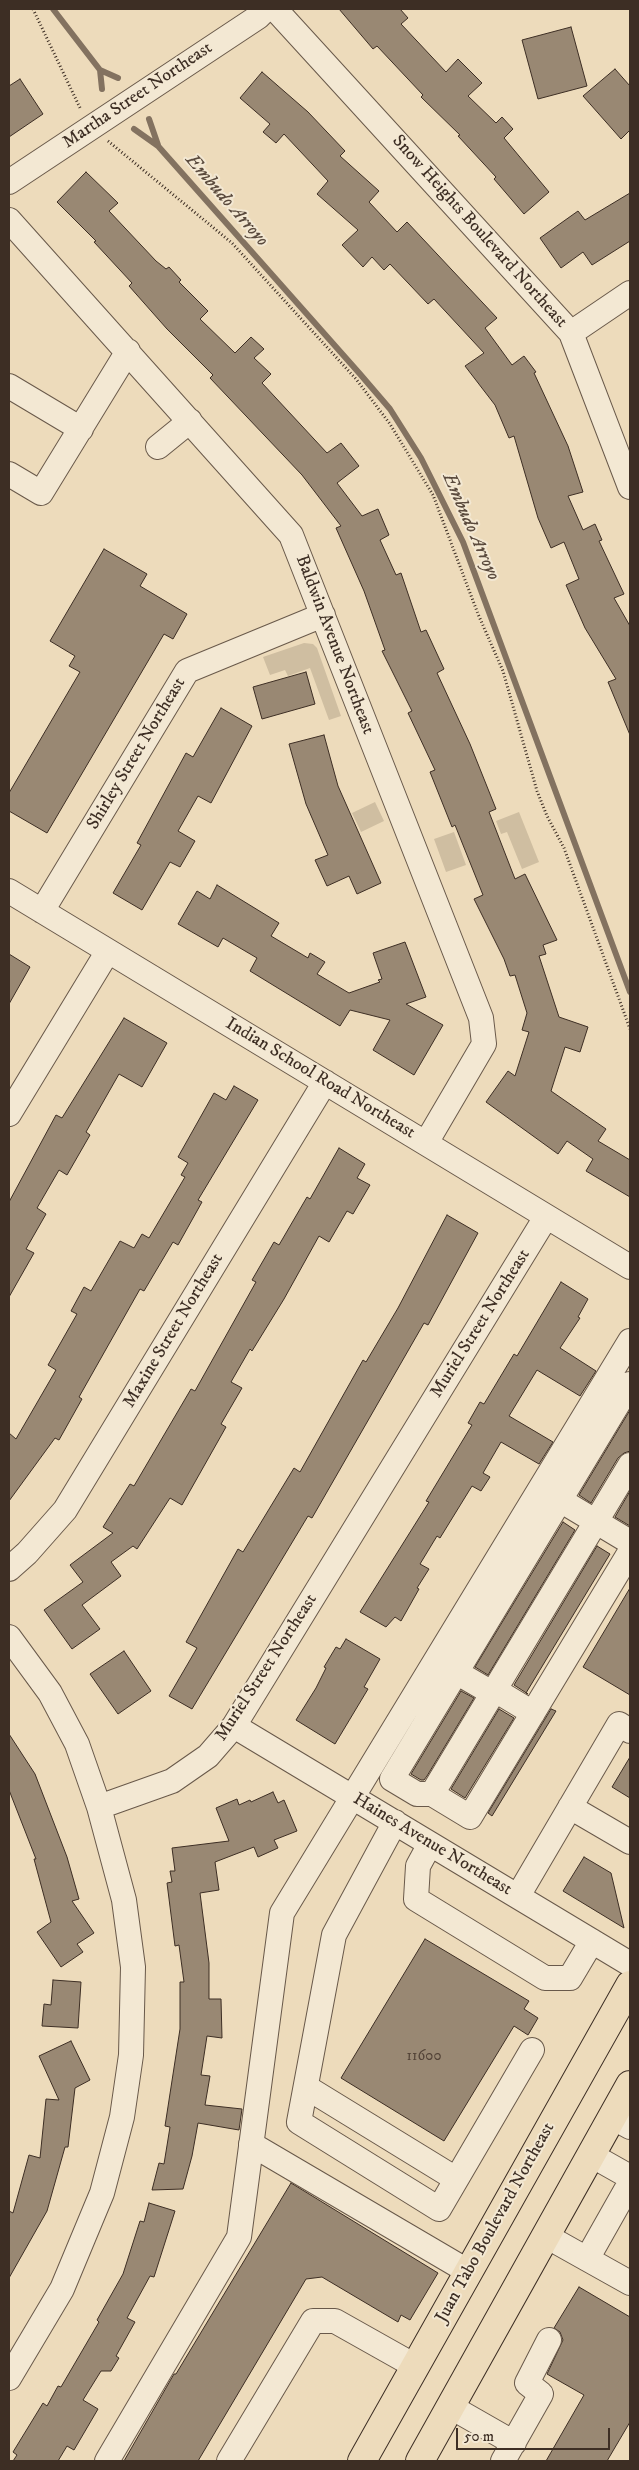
<!DOCTYPE html>
<html>
<head>
<meta charset="utf-8">
<style>
  body { margin:0 }
  #map { position:relative; width:639px; height:2470px; overflow:hidden; background:#eddbbb; font-family:"IM FELL DW Pica",serif }
  canvas { display:block }
  .frame { position:absolute; inset:0; border:10px solid #3d2e24; pointer-events:none }
  .scale { position:absolute; left:456px; top:2428px; width:154px; height:22px; box-sizing:border-box; border:2px solid #3d2e24; border-top:0; padding-left:6px; font-size:15px; line-height:18px; white-space:nowrap; color:#3d2e24; -webkit-text-stroke:4px #f3e8d3; paint-order:stroke }
</style>
</head>
<body>
<div id="map">
<canvas width="639" height="2470"></canvas>
<div class="frame"></div>
<div class="scale">50 m</div>
</div>
<script>
const context = document.querySelector('canvas').getContext('2d');
context.lineJoin = 'round';
function paint(path, color) { context.fillStyle = color; context.fill(path, 'evenodd'); }
const toPath = rows => new Path2D(rows.map(r => 'M' + r).join(''));
function trace(path, color, width, dash) { context.strokeStyle = color; context.lineWidth = width; context.lineCap = dash ? 'butt' : 'round'; context.setLineDash(dash || []); context.stroke(path); }
function label(font, color, halo, rows, align = 'center') {
  context.font = font + ' "IM FELL DW Pica",serif'; context.lineWidth = 4; context.setLineDash([]); context.textBaseline = 'middle'; context.strokeStyle = halo; context.fillStyle = color; for (const [text, x, y, turn = 0] of rows) {
    context.save(); context.translate(x, y); context.rotate((+turn || 0) * Math.PI / 180); context.textAlign = isNaN(turn) ? turn : align; if (halo) context.strokeText(text, 0, 0); context.fillText(text, 0, 0); context.restore();
  }
}
paint(toPath([
  [304,643,313,644,317,648,341,716,329,720,310,668,288,676,285,670,270,675,263,657],
  [375,802,384,821,361,832,352,813],
  [519,812,539,862,522,869,507,832,501,834,496,821],
  [454,832,466,865,446,872,434,839]
]), '#cfbea1');
trace(toPath([
  [53,9,100,70,118,78],
  [100,70,102,89],
  [149,119,158,145],
  [134,129,158,146,360,374,390,409,421,458,463,542,630,992]
]), '#837260', 6);
const building = toPath([
  [339,9,400,9,408,18,401,24,446,72,458,59,482,83,468,96,496,123,502,117,513,129,504,138,549,192,524,214,494,179,496,177,458,136,460,135,421,97,423,95,377,46,373,49,339,9],
  [571,27,587,86,538,99,522,40,571,27],
  [615,69,630,86,630,130,621,139,583,96,615,69],
  [262,72,308,112,345,151,340,156,379,191,369,202,397,232,407,222,497,318,485,328,512,365,524,356,536,372,534,373,568,446,583,492,568,496,583,530,595,524,602,540,599,541,624,594,614,598,630,626,630,735,608,682,616,679,585,628,566,585,579,579,564,542,551,548,538,518,514,436,509,438,495,405,465,366,484,353,434,299,428,304,390,264,384,270,372,257,363,267,342,245,358,230,317,194,328,181,284,134,276,143,263,132,270,124,240,98,262,72],
  [20,79,43,114,9,137,9,86,20,79],
  [86,172,118,203,109,211,156,261,166,269,169,267,181,280,179,282,208,311,200,319,235,353,251,337,264,349,254,358,271,374,262,383,327,453,341,443,359,466,337,483,362,516,378,509,389,535,380,540,396,575,401,573,421,632,426,630,444,669,437,673,470,744,496,809,489,812,515,879,525,874,557,940,543,945,546,954,539,956,559,1017,588,1027,580,1052,565,1047,551,1091,606,1129,598,1141,630,1160,630,1197,586,1171,593,1159,567,1141,558,1154,486,1102,508,1071,515,1076,529,1032,522,1030,527,1013,515,975,510,976,504,959,474,899,483,895,455,825,452,827,430,772,435,770,408,713,412,711,382,651,385,650,364,591,336,528,341,526,302,475,210,378,213,375,167,329,129,286,132,283,94,242,96,241,57,202,86,172],
  [630,193,630,241,592,265,583,252,561,268,540,238,578,211,585,220,630,193],
  [104,549,147,574,140,586,187,614,173,639,164,634,47,833,9,811,9,793,80,672,69,666,75,656,50,641,104,549],
  [306,672,315,704,262,719,253,687,306,672],
  [221,708,252,726,211,803,198,796,178,831,195,841,180,867,170,862,142,910,113,893,141,845,137,843,186,753,193,757,221,708],
  [324,735,338,786,381,883,357,894,349,876,327,886,315,860,328,855,306,804,289,744,324,735],
  [217,885,279,923,271,936,308,958,310,953,325,962,317,974,349,993,380,982,378,980,382,979,373,953,405,942,426,997,406,1004,443,1025,414,1075,373,1050,390,1020,350,1010,340,1026,250,971,257,958,223,938,218,947,178,924,197,891,210,899,217,885],
  [9,954,30,967,9,1004,9,954],
  [124,1018,167,1043,142,1087,119,1074,86,1132,90,1135,67,1175,59,1170,37,1208,46,1214,26,1249,34,1253,9,1297,9,1202,56,1115,62,1118,124,1018],
  [234,1086,258,1100,198,1200,202,1202,178,1245,173,1242,144,1291,140,1289,79,1397,82,1399,59,1440,55,1438,9,1501,9,1433,16,1439,56,1370,48,1365,77,1314,71,1311,84,1287,91,1291,120,1241,134,1248,142,1234,149,1238,185,1177,181,1175,188,1163,178,1157,214,1093,226,1100,234,1086],
  [339,1148,365,1164,357,1178,370,1185,353,1214,347,1211,329,1242,319,1236,284,1299,252,1351,250,1349,231,1382,242,1388,221,1424,226,1427,182,1505,170,1498,137,1549,133,1546,111,1562,121,1576,82,1605,100,1629,72,1649,44,1610,83,1582,70,1565,113,1533,103,1527,130,1484,134,1486,191,1389,195,1391,256,1282,252,1280,274,1242,279,1245,307,1197,310,1199,339,1148],
  [447,1215,478,1233,428,1325,424,1323,312,1518,308,1516,192,1709,169,1696,197,1648,186,1642,238,1549,243,1552,294,1468,300,1472,363,1360,366,1362,398,1308,447,1215],
  [561,1282,588,1299,578,1317,580,1318,560,1348,596,1371,580,1396,537,1370,509,1416,553,1442,539,1464,501,1442,483,1473,490,1477,481,1491,472,1486,440,1538,437,1536,420,1564,429,1569,417,1588,419,1589,401,1621,395,1617,386,1627,360,1612,429,1502,426,1501,472,1425,468,1423,480,1402,484,1404,514,1354,517,1356,561,1282],
  [630,1410,630,1451,624,1453,618,1458,591,1503,579,1495,630,1410],
  [630,1491,630,1526,615,1517,630,1491],
  [563,1522,575,1530,488,1675,475,1667,563,1522],
  [597,1546,610,1554,526,1693,528,1694,514,1685,597,1546],
  [630,1588,630,1695,583,1667,630,1588],
  [346,1639,380,1659,364,1687,368,1689,335,1744,296,1720,316,1688,326,1668,324,1667,336,1647,340,1649,346,1639],
  [124,1651,151,1691,118,1714,90,1674,124,1651],
  [461,1691,474,1698,427,1776,424,1780,421,1780,411,1774,461,1691],
  [499,1709,514,1718,465,1798,451,1789,499,1709],
  [551,1709,556,1711,492,1816,488,1813,551,1709],
  [9,1734,35,1774,67,1857,79,1899,72,1901,94,1933,77,1944,83,1952,61,1967,37,1932,51,1922,34,1859,36,1859,9,1790,9,1734],
  [630,1757,630,1798,612,1787,630,1757],
  [273,1792,278,1803,284,1800,297,1831,274,1840,278,1848,258,1857,254,1847,215,1862,219,1890,200,1893,209,1963,209,1999,221,1999,222,2038,207,2036,201,2075,210,2076,205,2105,242,2109,239,2130,198,2123,192,2156,183,2189,152,2190,159,2163,164,2164,170,2127,165,2126,180,2029,180,1982,184,1982,179,1945,175,1946,167,1883,172,1882,170,1871,175,1871,172,1848,229,1841,216,1808,237,1799,239,1805,250,1800,251,1802,273,1792],
  [584,1857,611,1873,624,1928,563,1891,584,1857],
  [425,1939,529,2001,524,2009,538,2018,528,2035,514,2026,444,2141,341,2078,425,1939],
  [53,1980,81,1982,78,2028,42,2026,44,2004,51,2005,53,1980],
  [71,2041,90,2080,75,2088,68,2147,65,2147,47,2211,9,2278,9,2211,13,2213,29,2155,40,2158,46,2099,59,2100,39,2056,71,2041],
  [291,2183,438,2273,410,2320,401,2315,398,2322,322,2277,306,2279,198,2461,124,2461,174,2374,176,2374,291,2183],
  [149,2203,175,2211,154,2277,150,2276,127,2318,135,2322,116,2356,119,2358,111,2371,101,2371,83,2400,98,2409,74,2450,67,2446,58,2461,13,2461,17,2455,13,2452,43,2403,47,2406,58,2386,61,2387,99,2322,97,2320,123,2274,140,2221,144,2222,149,2203],
  [579,2287,630,2317,630,2422,607,2461,546,2461,584,2395,547,2374,563,2340,560,2332,554,2328,579,2287]
]);
paint(building, '#998873');
trace(building, '#3d2e24', 1);
const minor = toPath([
  [275,9,571,333,630,487],
  [9,182,258,17,266,9],
  [9,220,291,535,481,1018,484,1044,426,1143],
  [571,333,630,293],
  [9,386,81,429],
  [158,447,190,421],
  [9,474,41,493,128,351],
  [9,891,630,1267],
  [42,911,187,671,323,615],
  [9,1114,108,951],
  [630,1384,392,1779,417,1794,432,1794,470,1817,630,1552],
  [560,1500,630,1542],
  [9,1569,27,1553,65,1510,325,1082],
  [9,1637,50,1693,77,1744,99,1807,124,1900,133,1967,131,2055,122,2117,102,2193,62,2289,9,2378],
  [456,1672,492,1693],
  [495,1690,533,1713],
  [234,1726,630,1964],
  [432,1794,630,1465],
  [99,1807,172,1781,208,1756,234,1726,546,1217],
  [570,1807,630,1842],
  [395,1822,334,1935,299,2122,439,2209,532,2050],
  [430,1844,418,1866,416,1899,545,1978,570,1978,592,1941],
  [518,1896,619,1724,630,1731],
  [306,2087,456,2179],
  [612,2117,630,2127],
  [251,2144,469,2272],
  [591,2155,630,2177],
  [546,2236,630,2283],
  [587,2259,630,2183],
  [451,2407,514,2443],
  [107,2461,239,2237,282,1913,630,1341],
  [229,2461,313,2321,335,2321,415,2366],
  [503,2461,541,2394,527,2383,549,2340]
]);
const major = toPath([
  [362,2461,630,1985],
  [420,2461,630,2085]
]);
trace(minor, '#69594a', 26);
trace(major, '#3d2e24', 30);
trace(toPath([
  [33,9,81,110],
  [108,141,232,243,252,265,356,379,390,424,433,495,478,614,503,671,537,791,547,816,564,848,630,1029]
]), '#3d2e24', 3, [1, 2.5]);
trace(minor, '#f3e8d3', 24);
trace(major, '#eddbbb', 28);
label('15px', '#544438', null, [
  ["11600",424,2057]
]);
label('18px', '#3d2e24', '#f3e8d3', [
  ["Martha Street Northeast",138,96,-34],
  ["Snow Heights Boulevard Northeast",479,232,48],
  ["Baldwin Avenue Northeast",334,645,69],
  ["Shirley Street Northeast",137,754,-59],
  ["Indian School Road Northeast",320,1079,31],
  ["Muriel Street Northeast",481,1324,-58],
  ["Maxine Street Northeast",174,1331,-59],
  ["Muriel Street Northeast",267,1668,-57],
  ["Haines Avenue Northeast",432,1845,31],
  ["Juan Tabo Boulevard Northeast",496,2223,-61]
]);
label('italic 19px', '#5a4a3d', '#f3e8d3', [
  ["Embudo Arroyo",226,201,49],
  ["Embudo Arroyo",470,527,66]
]);
</script>
</body>
</html>
